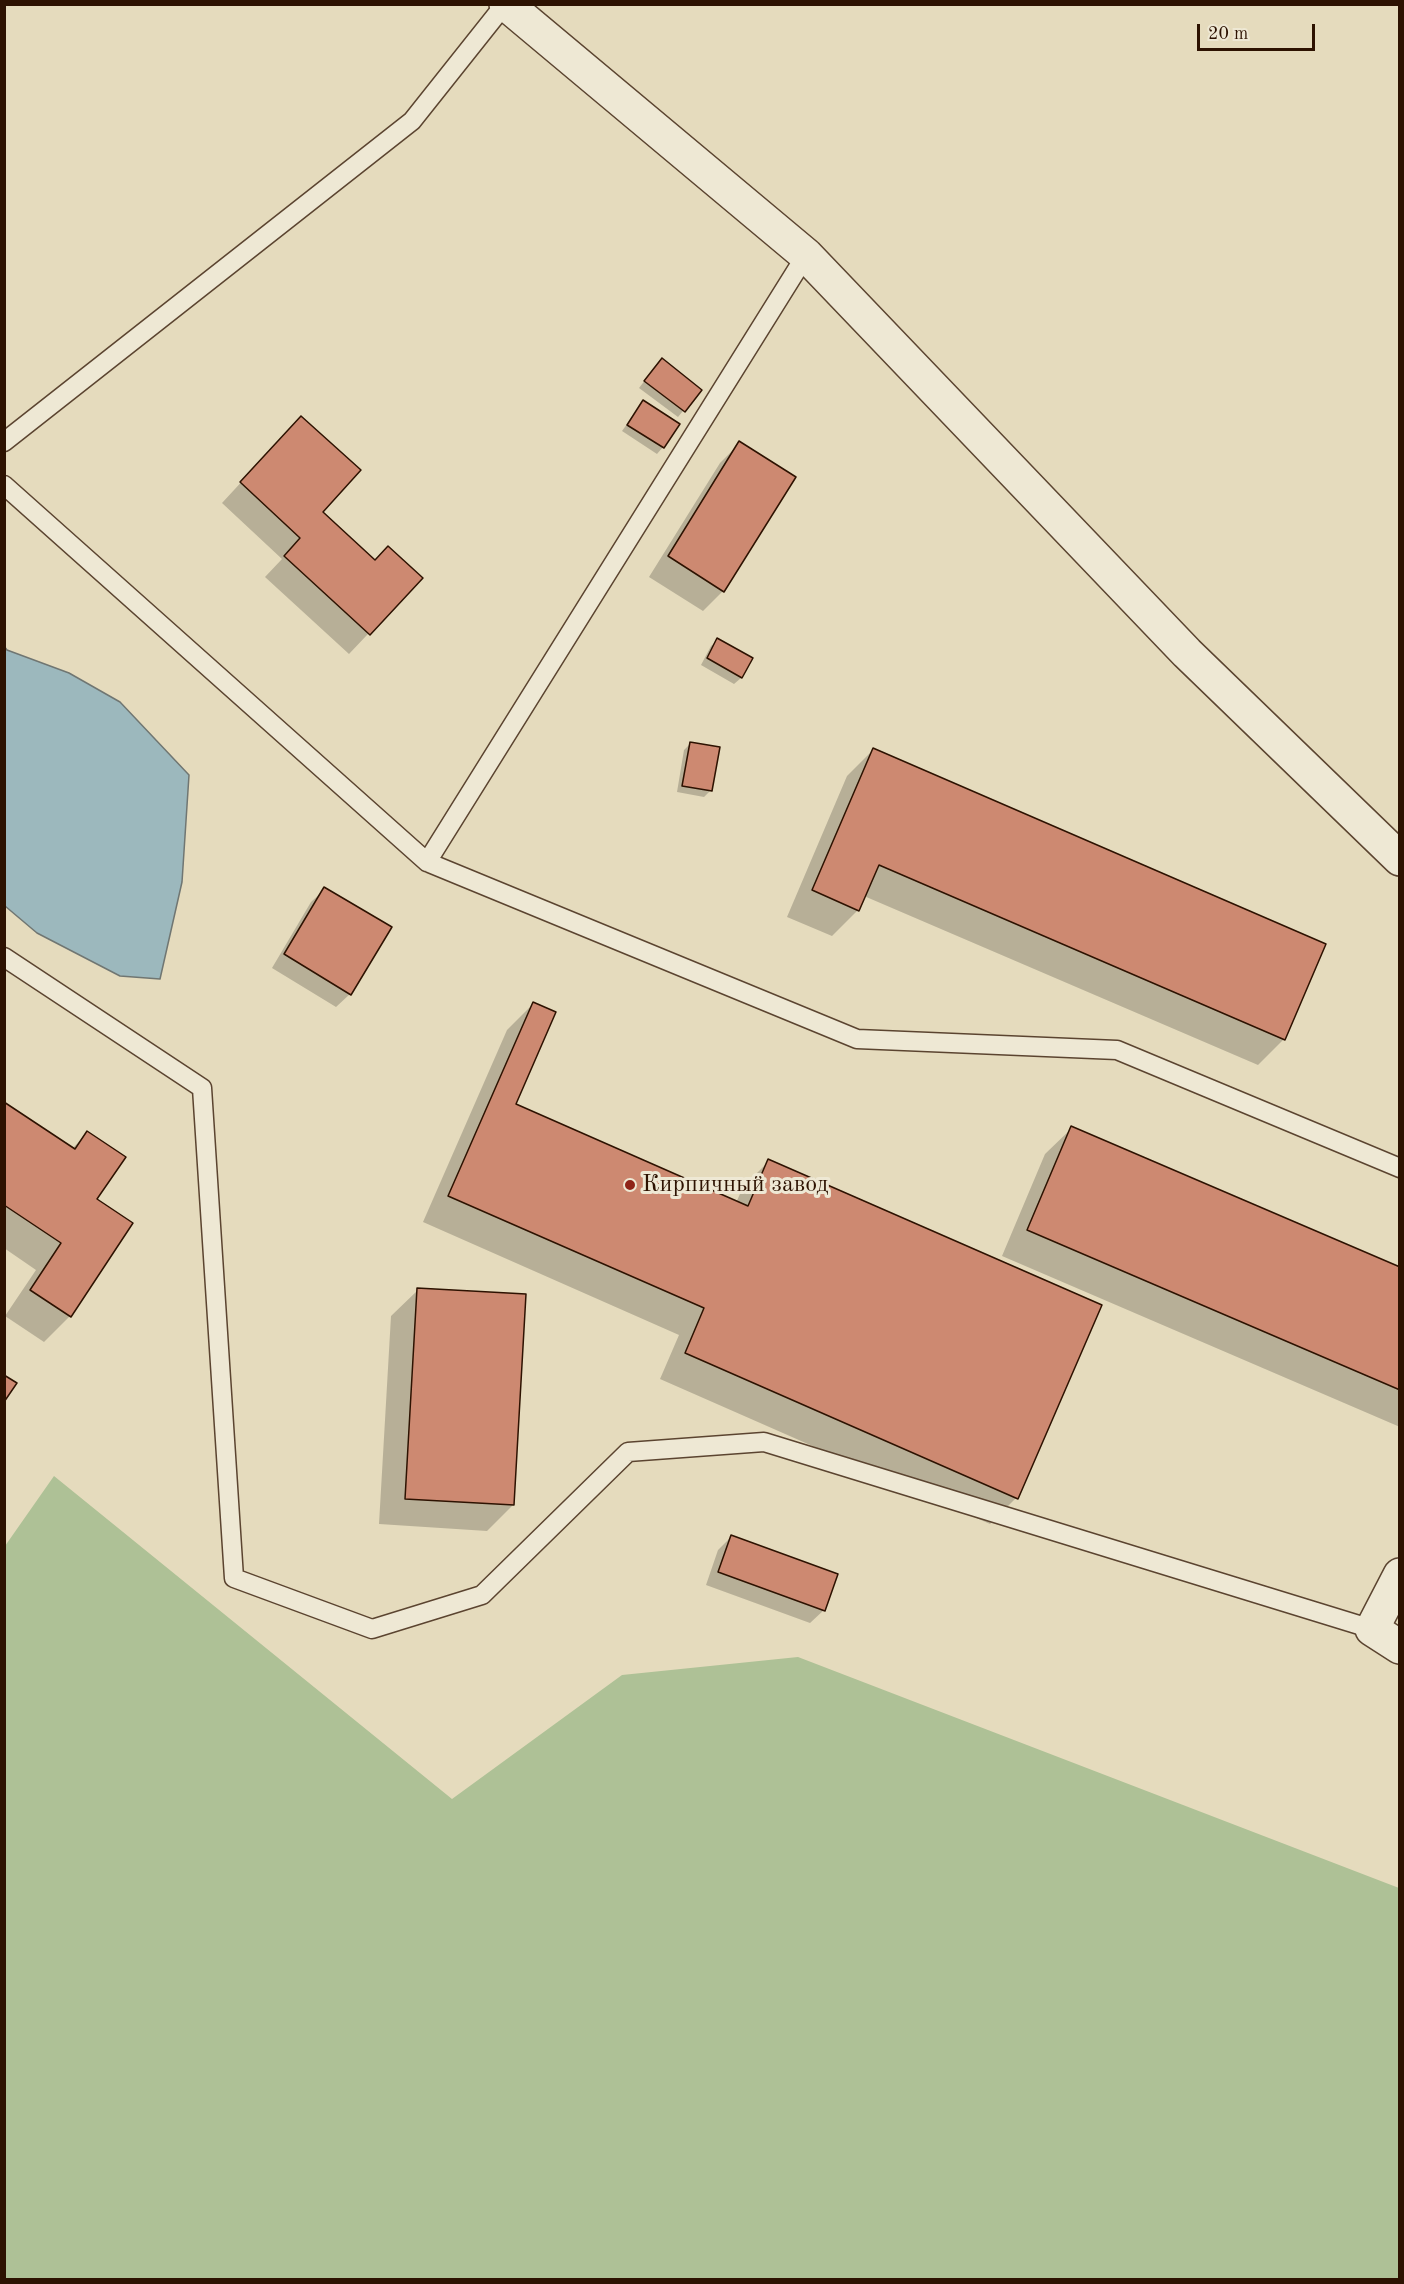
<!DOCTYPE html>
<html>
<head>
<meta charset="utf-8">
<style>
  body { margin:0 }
  #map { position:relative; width:1404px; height:2284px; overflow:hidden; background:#e5dbbd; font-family:"Old Standard TT",serif }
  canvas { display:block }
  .frame { position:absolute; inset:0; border:6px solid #2d1201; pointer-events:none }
  .scale { position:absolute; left:1197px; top:24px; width:118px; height:27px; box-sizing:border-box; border:3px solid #2d1201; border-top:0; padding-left:8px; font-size:18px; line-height:21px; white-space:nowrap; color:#2d1201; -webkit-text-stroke:4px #eee8d4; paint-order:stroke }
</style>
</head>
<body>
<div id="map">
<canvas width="1404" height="2284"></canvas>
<div class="frame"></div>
<div class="scale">20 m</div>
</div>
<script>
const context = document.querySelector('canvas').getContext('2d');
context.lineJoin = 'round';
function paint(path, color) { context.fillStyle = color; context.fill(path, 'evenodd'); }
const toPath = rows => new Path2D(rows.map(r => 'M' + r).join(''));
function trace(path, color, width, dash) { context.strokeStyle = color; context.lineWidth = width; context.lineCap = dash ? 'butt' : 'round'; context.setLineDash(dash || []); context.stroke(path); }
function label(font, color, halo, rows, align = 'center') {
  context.font = font + ' "Old Standard TT",serif'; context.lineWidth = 6; context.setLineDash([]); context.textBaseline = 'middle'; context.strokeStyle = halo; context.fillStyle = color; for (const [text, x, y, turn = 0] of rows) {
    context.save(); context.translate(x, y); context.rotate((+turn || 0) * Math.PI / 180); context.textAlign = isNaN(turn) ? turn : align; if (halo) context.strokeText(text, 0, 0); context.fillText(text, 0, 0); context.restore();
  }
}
paint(toPath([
  [54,1476,452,1799,622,1675,798,1657,1399,1888,1399,2279,5,2279,5,1546]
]), '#aec196');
const water = toPath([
  [4,646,7,650,69,673,120,702,189,775,182,882,160,979,120,976,37,933,5,906,4,646]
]);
paint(water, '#9cb8bd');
trace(water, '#707672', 1.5);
paint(toPath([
  [656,366,700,390,678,417,639,388],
  [643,402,663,447,657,454,622,431],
  [282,438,320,512,375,562,421,578,349,654,265,577,282,559,222,503],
  [740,443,723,591,703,611,649,577,720,463],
  [718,640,751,659,741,678,734,684,701,665,711,646],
  [690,744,711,790,704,797,677,792,684,750],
  [873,750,1284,1039,1258,1065,864,896,858,910,832,936,787,917,847,776],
  [325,889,350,994,336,1007,272,968,311,902],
  [533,1004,514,1105,736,1203,743,1187,769,1161,1016,1498,990,1524,660,1379,679,1335,423,1222,507,1030],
  [4,1104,72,1149,87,1133,95,1199,70,1316,44,1342,5,1316,36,1270,4,1248],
  [1072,1128,1400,1269,1400,1427,1002,1256,1045,1154],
  [418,1290,513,1505,487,1531,379,1524,391,1316],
  [732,1536,824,1610,810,1623,706,1585,718,1550]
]), '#0003');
const building = toPath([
  [662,358,702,390,685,412,644,381,662,358],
  [643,400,680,424,664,448,627,425,643,400],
  [301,416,361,470,323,512,375,560,388,546,423,578,370,635,284,556,300,538,240,482,301,416],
  [739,441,796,477,724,592,668,556,739,441],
  [717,638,753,658,742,678,707,658,717,638],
  [690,742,720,747,712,791,682,786,690,742],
  [873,748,1326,944,1285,1040,879,865,859,911,812,890,873,748],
  [324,887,392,927,351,995,284,954,324,887],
  [533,1002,556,1012,516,1104,748,1206,768,1159,1102,1305,1018,1499,685,1353,704,1308,448,1196,533,1002],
  [4,1102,75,1149,87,1131,126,1157,97,1199,133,1223,71,1317,30,1290,61,1243,4,1205,4,1102],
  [1071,1126,1400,1267,1400,1390,1027,1230,1071,1126],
  [417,1288,526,1294,514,1505,405,1499,417,1288],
  [4,1375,17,1383,4,1402,4,1375],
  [731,1535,838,1574,825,1611,718,1572,731,1535]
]);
paint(building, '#cd8971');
trace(building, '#2d1201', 1.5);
const service = toPath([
  [4,442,412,121,505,4],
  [4,485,427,862,857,1039,1117,1050,1400,1168],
  [427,862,806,255],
  [4,957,202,1088,234,1578,372,1629,482,1595,628,1452,764,1442,1372,1629]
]);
const minor = toPath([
  [506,4,806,255,1187,653,1400,859],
  [1400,1575,1372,1629,1400,1647]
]);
trace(service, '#5b4430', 21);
trace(minor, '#5b4430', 36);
trace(service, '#eee8d4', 18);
trace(minor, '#eee8d4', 33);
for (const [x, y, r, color] of [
  [630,1185,6,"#8f2418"]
]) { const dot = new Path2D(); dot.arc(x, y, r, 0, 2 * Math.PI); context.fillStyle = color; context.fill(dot); trace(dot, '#eee8d4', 2); }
label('24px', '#2d1201', '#eee8d4', [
  ["Кирпичный завод",642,1185]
], 'left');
</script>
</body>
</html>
